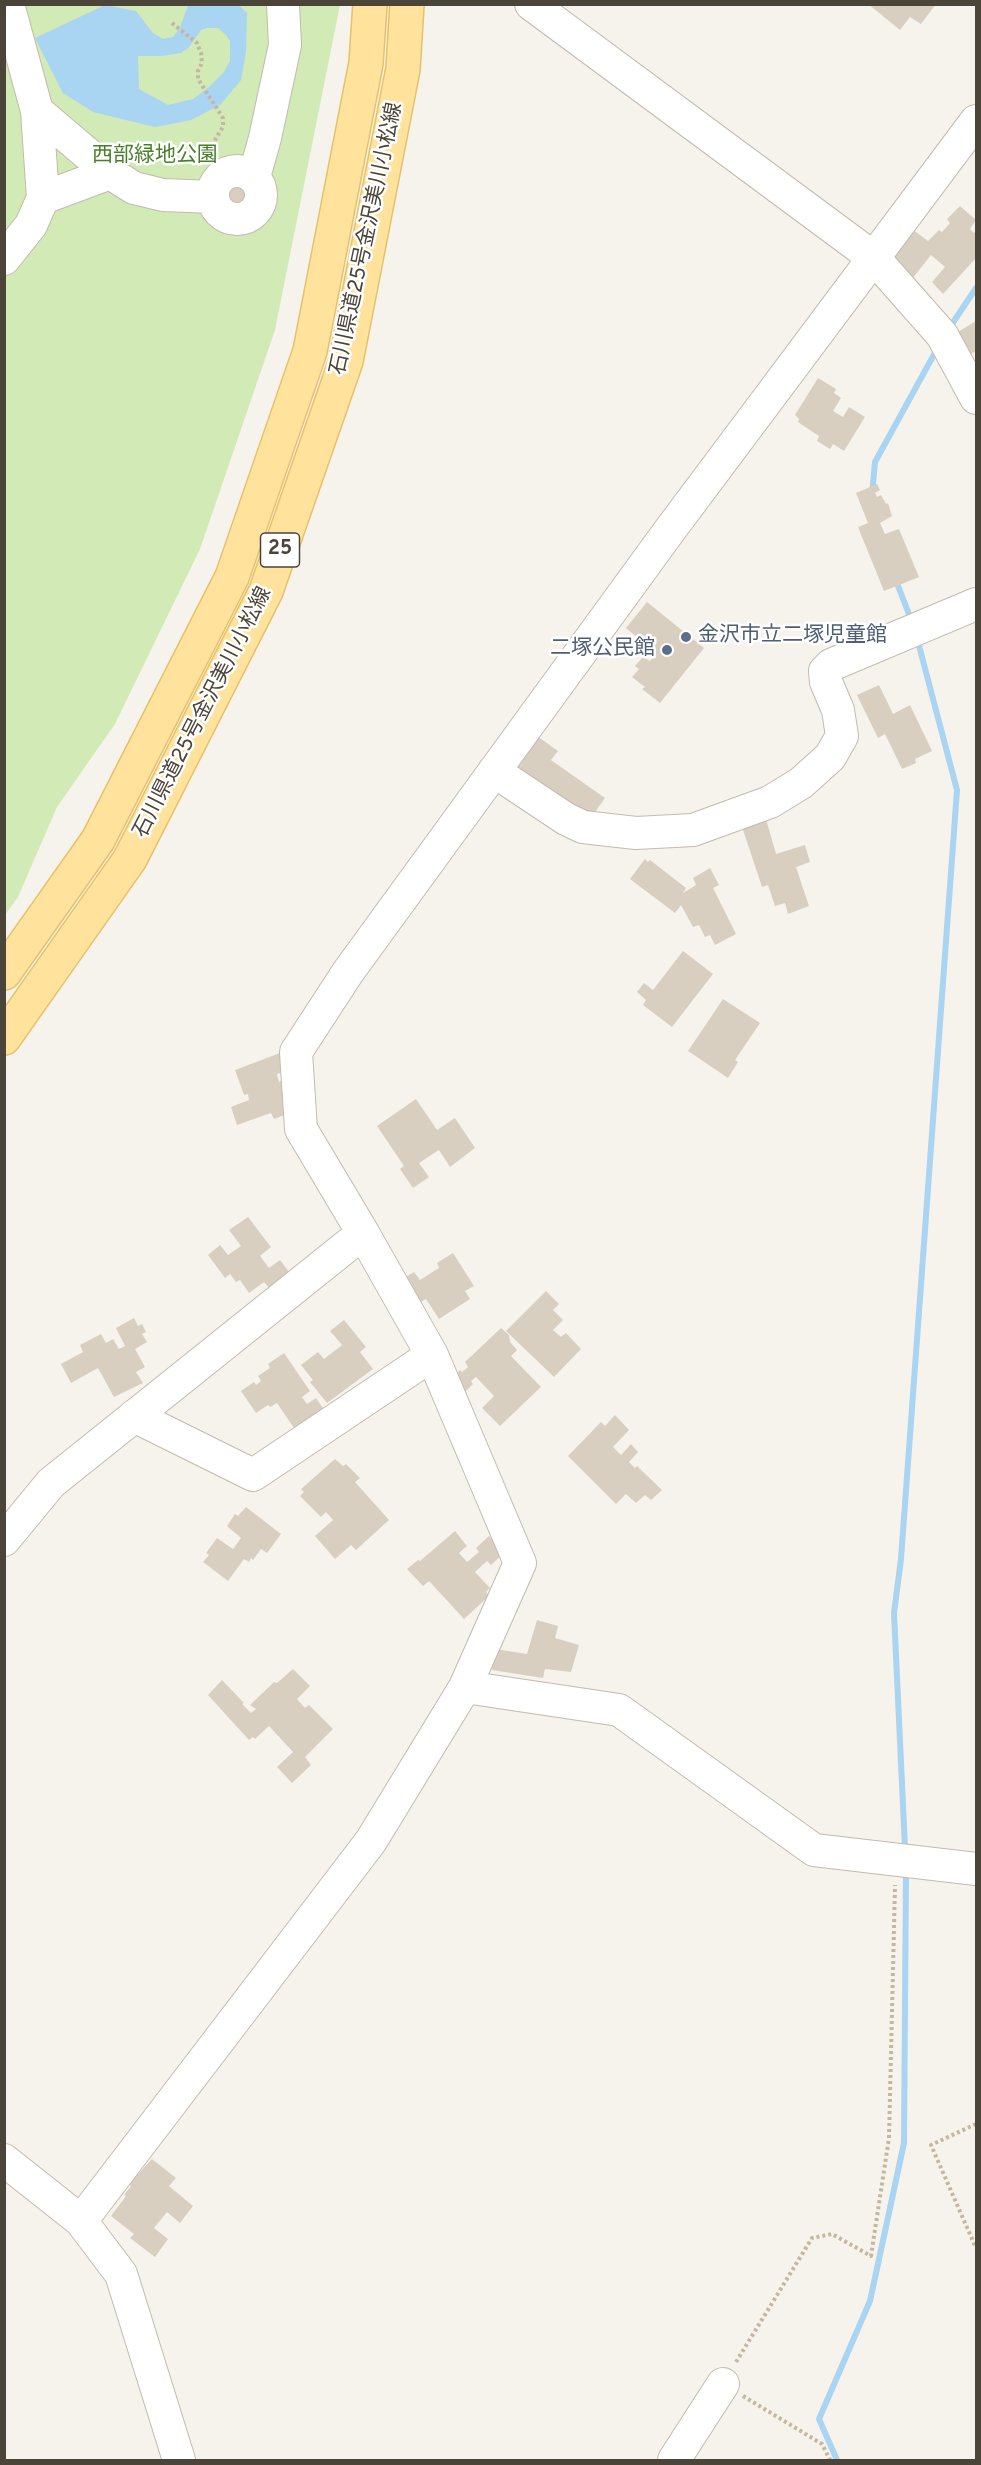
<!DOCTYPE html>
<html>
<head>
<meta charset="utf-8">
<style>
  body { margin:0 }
  #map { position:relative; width:981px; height:2465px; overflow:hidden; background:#f6f3ec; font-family:Overpass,sans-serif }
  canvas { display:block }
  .frame { position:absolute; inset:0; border:6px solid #4b4439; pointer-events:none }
</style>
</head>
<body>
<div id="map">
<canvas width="981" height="2465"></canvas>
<div class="frame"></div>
</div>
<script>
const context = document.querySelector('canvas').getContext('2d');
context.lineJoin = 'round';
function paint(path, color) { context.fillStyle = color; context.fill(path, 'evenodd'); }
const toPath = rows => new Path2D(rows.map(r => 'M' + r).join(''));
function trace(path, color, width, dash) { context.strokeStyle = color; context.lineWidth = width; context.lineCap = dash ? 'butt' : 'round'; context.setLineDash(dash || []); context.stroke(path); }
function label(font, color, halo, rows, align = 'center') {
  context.font = font + ' Overpass,"Noto Sans JP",sans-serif'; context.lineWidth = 5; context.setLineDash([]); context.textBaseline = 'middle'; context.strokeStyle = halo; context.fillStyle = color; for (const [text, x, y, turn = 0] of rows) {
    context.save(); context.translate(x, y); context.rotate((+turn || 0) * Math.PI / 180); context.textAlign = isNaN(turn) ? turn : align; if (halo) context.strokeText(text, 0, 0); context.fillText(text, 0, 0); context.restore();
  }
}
paint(toPath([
  [5,5,340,5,275,330,200,549,115,724,57,807,18,897,5,915]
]), '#d2eab5');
paint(toPath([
  [105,5,136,11,153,33,163,39,173,37,180,28,188,5,239,5,247,13,246,52,241,80,220,105,191,120,155,127,93,112,63,93,35,38],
  [207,28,218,28,226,35,230,41,230,61,224,72,209,87,193,99,168,105,139,89,138,56,161,56,181,53,189,47,201,30]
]), '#a9d4f2');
trace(toPath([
  [948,330,976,288],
  [872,494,875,462,937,349],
  [895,578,912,622],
  [905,1848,894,1613,901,1559,957,790,917,638],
  [837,2460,819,2419,870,2301,904,2143,906,1871]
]), '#a9d4f2', 6);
paint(toPath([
  [868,4,936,4,921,24,910,17,900,30],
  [237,183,252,193,252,206,235,210,223,202,224,191],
  [960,206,976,220,970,229,974,233,976,231,976,258,943,294,932,282,945,267,931,255,912,279,887,254,908,226,928,241,939,230,942,232,950,223,947,219],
  [976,321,976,351,961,360,948,338],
  [818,378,836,389,834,393,841,398,833,411,843,417,849,407,865,417,844,451,833,444,830,449,817,441,819,436,798,422,799,419,795,415],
  [877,484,880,490,875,493,877,497,881,495,886,504,888,503,892,516,880,523,885,534,899,529,919,577,884,591,858,527,868,523,856,493],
  [647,602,704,648,660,703,642,689,645,687,632,677,639,669,635,666,643,657,650,661,656,653,626,628],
  [879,685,893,714,910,705,932,751,915,759,916,763,902,769,885,734,878,738,857,695],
  [537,736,558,751,551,760,605,798,576,839,502,786],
  [766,819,776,854,805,845,810,862,796,867,809,906,788,914,785,903,775,906,768,885,762,887,742,827],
  [645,859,648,862,650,860,686,888,683,893,696,885,693,878,710,868,719,885,713,888,736,934,715,945,710,935,705,937,699,925,693,927,681,905,675,913,630,879],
  [683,951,713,974,672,1027,643,1005,646,1000,637,992,644,983,653,990],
  [723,999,760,1023,735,1060,738,1062,728,1078,688,1051],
  [280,1053,287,1071,277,1074,279,1082,283,1080,295,1111,274,1119,271,1113,237,1125,231,1107,249,1100,248,1094,244,1095,235,1070],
  [416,1099,437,1130,455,1118,475,1148,450,1167,439,1150,419,1163,429,1177,413,1188,400,1169,404,1166,377,1126],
  [248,1217,271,1247,260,1256,269,1268,280,1260,292,1276,272,1291,264,1282,249,1293,240,1280,236,1282,230,1274,225,1278,208,1255,220,1245,228,1255,241,1246,229,1230],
  [453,1253,474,1286,465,1291,470,1299,439,1319,426,1299,421,1302,415,1293,401,1280,414,1272,420,1280,439,1268,437,1263],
  [546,1291,559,1304,553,1310,563,1320,553,1330,561,1337,566,1333,581,1349,554,1377,506,1331],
  [134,1318,138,1326,142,1324,146,1332,142,1334,147,1342,135,1349,145,1367,136,1372,143,1383,114,1397,98,1368,71,1383,61,1364,83,1352,80,1345,101,1334,106,1343,113,1339,119,1349,125,1346,116,1328],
  [344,1320,366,1347,360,1352,373,1369,327,1403,310,1382,313,1380,301,1365,318,1352,324,1359,342,1345,330,1331],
  [501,1328,509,1335,510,1342,517,1350,511,1356,541,1387,500,1426,482,1408,494,1396,476,1377,471,1381,473,1384,463,1394,450,1380,460,1370,462,1372,468,1367,465,1362],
  [284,1353,310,1391,302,1397,307,1404,316,1398,325,1411,296,1431,277,1403,270,1407,268,1405,256,1413,241,1391,254,1382,256,1385,261,1381,258,1376,270,1368,268,1364],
  [615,1415,629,1430,613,1447,621,1455,631,1444,638,1452,629,1462,635,1468,637,1466,662,1490,651,1500,645,1495,636,1503,626,1494,616,1504,568,1456,601,1422,605,1426],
  [335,1459,343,1466,346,1464,360,1478,355,1482,389,1520,356,1550,351,1545,335,1559,315,1536,333,1520,326,1512,321,1517,300,1496,304,1492,301,1489],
  [246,1507,281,1534,267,1553,261,1549,253,1560,251,1558,249,1562,244,1559,228,1581,203,1562,209,1555,206,1553,217,1538,233,1549,241,1538,227,1526,235,1514,238,1516],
  [455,1531,467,1546,459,1553,467,1562,479,1552,476,1548,489,1536,504,1553,491,1565,487,1561,475,1572,490,1588,486,1592,489,1596,464,1619,429,1581,423,1586,407,1569,418,1560,420,1561],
  [537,1620,558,1626,555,1638,579,1645,571,1672,545,1669,543,1678,492,1670,495,1649,527,1654],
  [293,1669,310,1686,297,1699,305,1708,309,1705,333,1729,305,1757,311,1765,292,1783,277,1767,293,1752,269,1726,255,1739,253,1737,249,1740,208,1695,222,1680,244,1703,242,1704,251,1713,256,1709,250,1705,274,1682,277,1683],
  [152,2159,176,2178,169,2186,193,2206,180,2223,167,2212,154,2228,168,2239,155,2257,130,2238,134,2234,111,2216,126,2196,124,2195,131,2186,129,2184]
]), '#d8cfc1');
const minor = toPath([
  [531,4,874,258,942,335,976,398],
  [37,111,110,173,134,188,163,195,213,197],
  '213 195a24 24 0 1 1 48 0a24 24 0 1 1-48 0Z',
  [254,177,265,138,285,45,283,4],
  [43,198,110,173],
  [4,259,31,225,43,198,37,111,8,4],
  [494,771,566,819,583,827,636,833,693,830,770,802,801,783,830,757,842,736,838,710,826,682,825,671,831,665,976,604],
  [363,1233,432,1355],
  [134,1416,253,1475,432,1355,520,1563,465,1687],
  [4,1540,51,1483,363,1233,301,1129,296,1052,348,972,667,534,976,121],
  [4,2160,81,2221,371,1841,465,1687,619,1710,814,1850,976,1869],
  [81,2221,121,2274,179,2460],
  [674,2460,723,2384]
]);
const major = toPath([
  [4,973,98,840,232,577,310,351,366,63,370,4],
  [4,1038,130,859,266,591,346,361,403,69,407,4]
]);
trace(minor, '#c2bbae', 34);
trace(major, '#e6c16a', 36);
trace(toPath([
  [172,23,197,43,201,53,202,63,198,71,198,79,223,118,223,127,216,138,212,150,221,172],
  [976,2124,931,2145,976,2248],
  [736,2362,812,2238,832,2234,871,2256,889,2138,895,1885],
  [743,2396,822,2444,830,2460]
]), '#c4b79f', 4, [3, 3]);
trace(minor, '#fff', 32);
trace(major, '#ffe39c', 33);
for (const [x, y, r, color] of [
  [686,637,6,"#5c6f8a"],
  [667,650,6,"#5c6f8a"]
]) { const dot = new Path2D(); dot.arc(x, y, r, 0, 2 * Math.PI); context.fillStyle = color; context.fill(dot); trace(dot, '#fff', 2); }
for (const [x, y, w] of [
  [280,550,39]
]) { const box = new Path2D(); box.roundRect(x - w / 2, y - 17, w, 34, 4.5); context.fillStyle = '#fff'; context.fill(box); trace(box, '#4b4439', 1.5); }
label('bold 20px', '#4b4439', null, [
  ["25",280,550]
]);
label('21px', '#4a7f2a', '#fff', [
  ["西部緑地公園",155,157]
]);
label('21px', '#4b4439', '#fff', [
  ["石川県道25号金沢美川小松線",368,239,-78],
  ["石川県道25号金沢美川小松線",204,713,-63]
]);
label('21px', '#4e5e75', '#fff', [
  ["金沢市立二塚児童館",698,637],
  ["二塚公民館",655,650,"right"]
], 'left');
</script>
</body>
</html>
